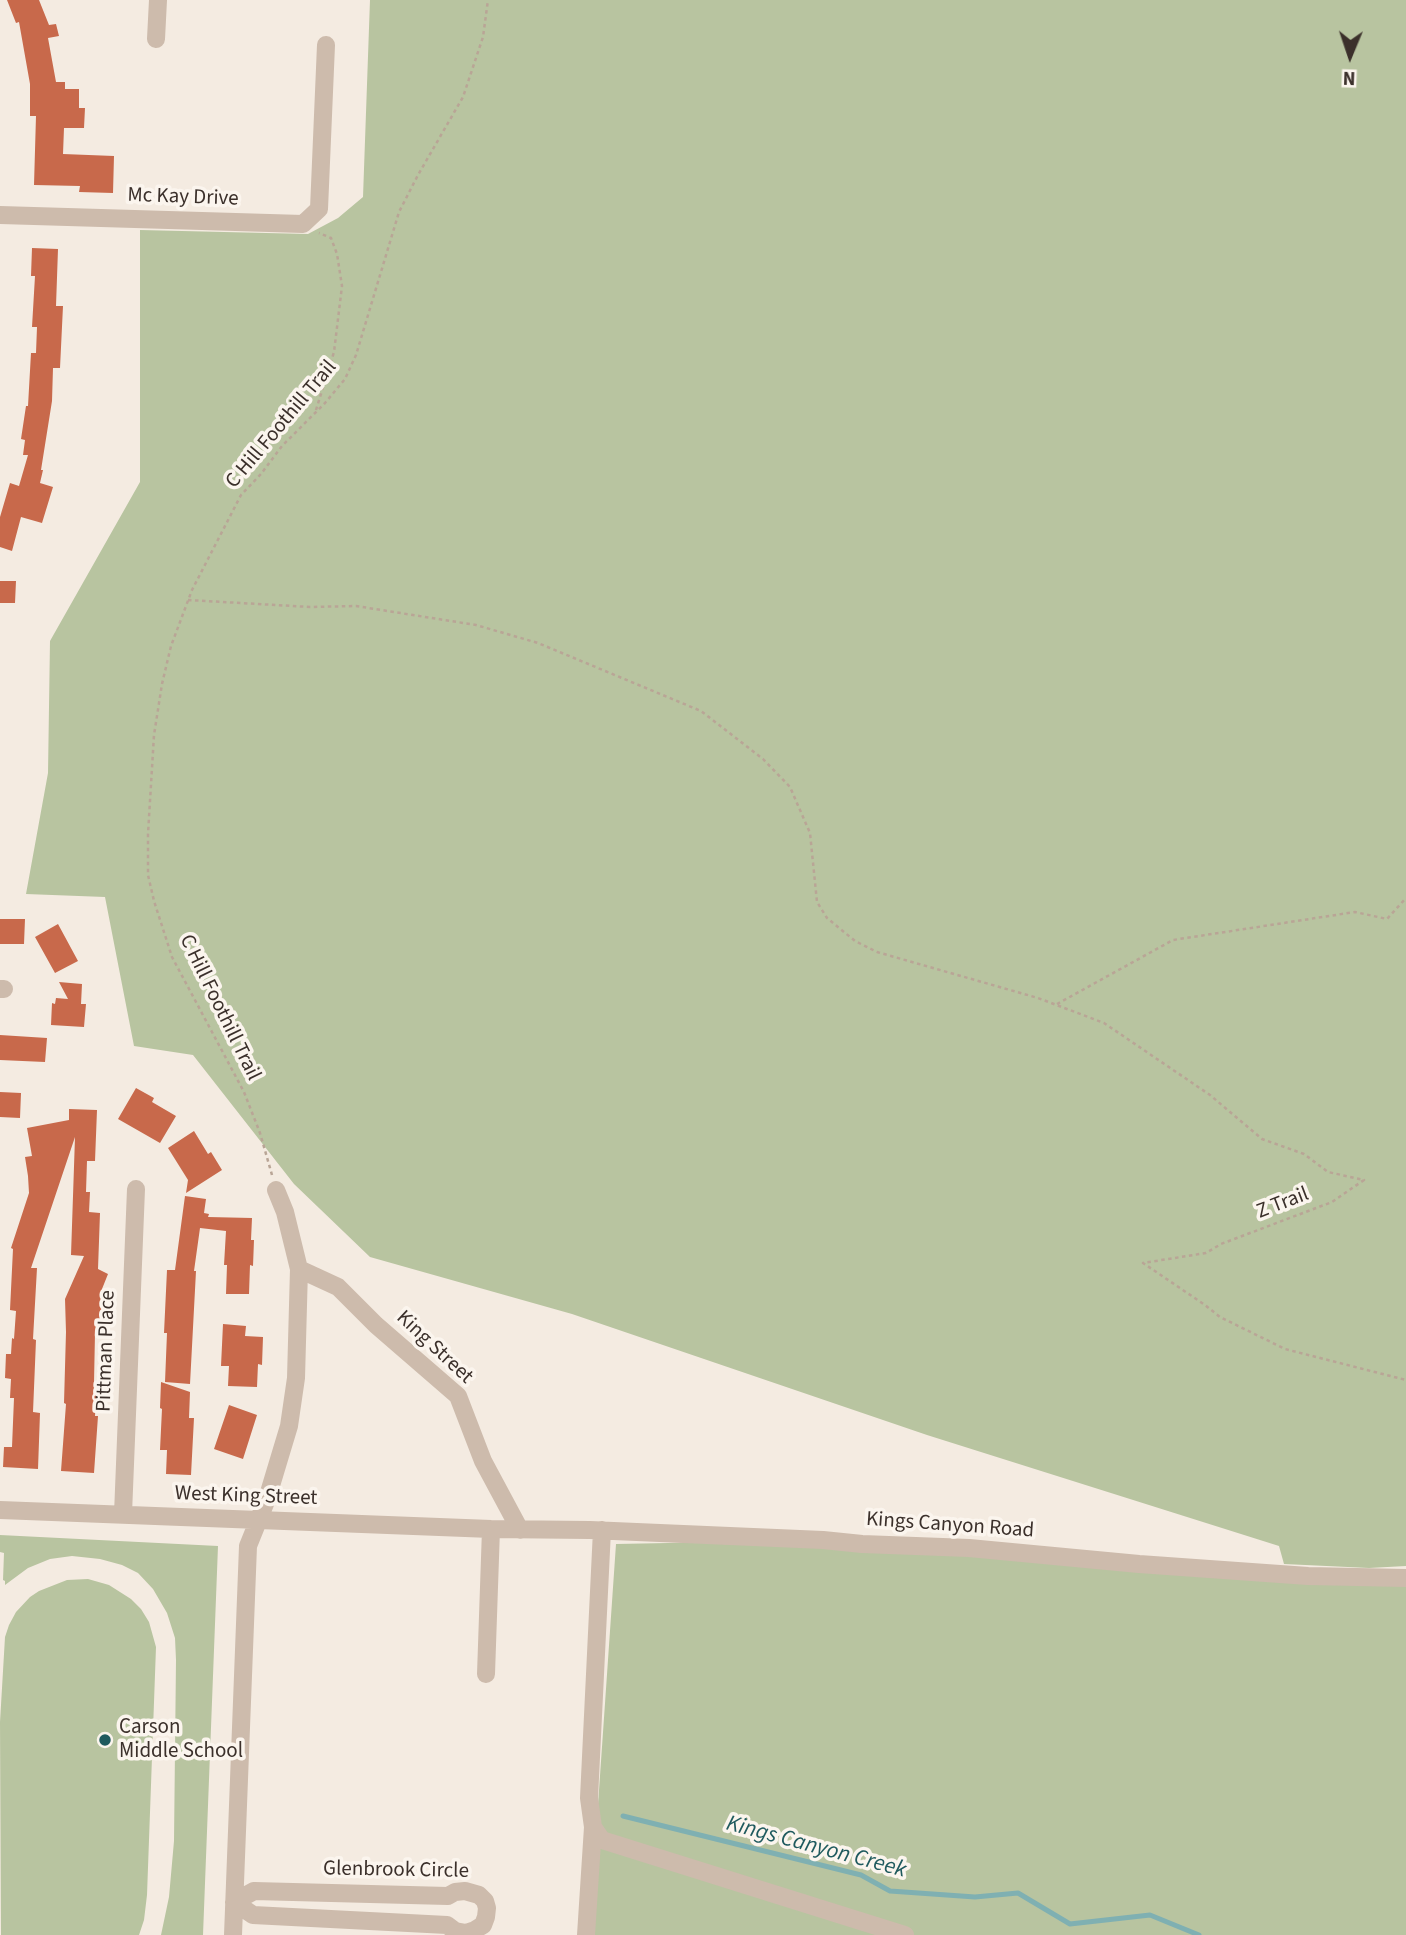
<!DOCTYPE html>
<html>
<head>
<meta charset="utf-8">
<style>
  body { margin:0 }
  #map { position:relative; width:1406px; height:1935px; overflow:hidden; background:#f4ebe1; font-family:"Source Sans 3",sans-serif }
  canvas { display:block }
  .north { position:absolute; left:1315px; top:21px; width:70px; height:70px; -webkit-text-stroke:5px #fbf5ee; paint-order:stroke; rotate:182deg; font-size:19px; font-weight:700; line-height:28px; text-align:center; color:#3b302b }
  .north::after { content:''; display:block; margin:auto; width:24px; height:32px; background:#3b302b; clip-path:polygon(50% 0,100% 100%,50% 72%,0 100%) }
</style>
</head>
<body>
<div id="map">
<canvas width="1406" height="1935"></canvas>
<div class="north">N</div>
</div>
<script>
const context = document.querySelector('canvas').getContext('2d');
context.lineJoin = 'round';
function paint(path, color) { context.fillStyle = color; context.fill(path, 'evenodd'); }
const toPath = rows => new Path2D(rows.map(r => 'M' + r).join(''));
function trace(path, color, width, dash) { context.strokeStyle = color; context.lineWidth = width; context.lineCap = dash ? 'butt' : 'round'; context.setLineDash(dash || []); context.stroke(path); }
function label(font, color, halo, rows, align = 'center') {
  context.font = font + ' "Source Sans 3",sans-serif'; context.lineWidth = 7; context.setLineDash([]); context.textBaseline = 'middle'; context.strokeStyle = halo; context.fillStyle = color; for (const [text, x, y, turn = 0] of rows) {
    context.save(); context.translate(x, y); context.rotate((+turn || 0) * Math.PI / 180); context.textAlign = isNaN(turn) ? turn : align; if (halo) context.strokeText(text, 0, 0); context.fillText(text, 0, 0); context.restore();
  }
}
paint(toPath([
  [370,0,1406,0,1406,1566,1369,1568,1284,1564,1279,1546,927,1435,572,1314,370,1257,294,1184,193,1055,134,1046,105,897,26,894,48,773,50,641,140,482,140,230,308,234,338,218,363,197],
  [0,1535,218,1546,203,1935,161,1935,169,1897,174,1841,176,1660,175,1638,167,1613,153,1589,138,1573,122,1565,100,1559,72,1556,50,1559,28,1568,5,1585,5,1581,3,1580,4,1553,0,1552],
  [823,1540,1406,1578,1406,1935,589,1935,616,1544],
  [88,1579,109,1585,131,1599,141,1609,149,1622,156,1647,147,1895,144,1920,139,1935,1,1935,0,1722,5,1637,9,1625,16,1612,30,1597,39,1591,67,1580]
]), '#b8c4a0');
trace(toPath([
  [623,1816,861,1875,890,1891,975,1897,1018,1893,1070,1924,1150,1915,1199,1935]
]), '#7fb0b2', 5);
paint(toPath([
  [7,0,39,0,49,25,56,24,59,36,48,38,56,82,65,82,65,89,79,89,79,108,85,108,84,128,64,128,63,154,114,156,113,193,79,192,80,186,34,185,36,116,30,116,30,84,19,22,16,23],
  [32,248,58,249,56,306,63,306,60,368,53,368,52,401,41,470,43,470,40,483,53,487,42,523,21,517,12,551,0,547,0,517,10,483,19,486,28,455,23,455,25,440,21,439,26,406,28,406,31,353,36,353,37,327,32,327,35,276,31,276],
  [0,581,16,581,15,603,0,603],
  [0,919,25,919,24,944,0,944],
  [58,924,78,961,55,973,35,937],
  [59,982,82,984,81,1004,86,1004,84,1027,51,1025,52,1003,55,1004,56,998,68,999],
  [0,1035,47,1038,45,1062,0,1060],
  [136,1088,154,1098,152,1102,176,1116,160,1143,118,1119],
  [0,1092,21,1093,20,1118,0,1117],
  [69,1109,97,1110,95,1161,87,1161,86,1192,90,1192,89,1212,100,1213,98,1269,108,1274,102,1289,102,1334,95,1333,94,1383,97,1383,95,1416,98,1416,94,1473,61,1471,66,1404,64,1403,66,1332,65,1299,84,1256,71,1255,75,1137,31,1268,37,1268,33,1339,36,1340,33,1412,40,1413,38,1469,3,1467,4,1447,12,1447,14,1398,10,1398,11,1379,5,1378,6,1354,11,1354,12,1338,14,1339,16,1311,10,1310,13,1249,11,1248,29,1193,28,1176,25,1157,32,1156,27,1128,69,1120],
  [194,1131,208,1154,211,1152,222,1170,186,1193,188,1180,168,1148],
  [185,1196,206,1199,204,1213,209,1214,208,1217,252,1218,251,1240,254,1240,253,1266,250,1265,249,1294,226,1294,227,1265,224,1265,226,1231,200,1228,194,1271,196,1271,190,1384,165,1382,167,1333,164,1333,167,1270,175,1270],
  [223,1324,246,1326,245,1336,263,1337,262,1365,258,1364,257,1387,228,1386,229,1366,221,1366],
  [161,1382,190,1392,189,1418,194,1418,191,1475,166,1474,167,1450,160,1450,162,1409,160,1408],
  [229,1405,257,1415,243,1459,214,1449]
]), '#c8694b');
trace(toPath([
  [316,410,334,352,342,286,337,254,331,238,319,233],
  [188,600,310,607,356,606,476,625,538,643,701,711,763,759,790,787,810,833,817,902,827,918,855,941,877,952,1038,998,1104,1023,1210,1095,1262,1139,1304,1154,1328,1172,1364,1180,1332,1202,1221,1244,1206,1253,1143,1263,1205,1305,1220,1317,1285,1349,1406,1380],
  [1057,1004,1173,940,1355,912,1387,919,1406,898],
  [272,1175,260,1133,244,1092,172,957,154,901,148,875,148,834,154,735,162,684,171,646,192,590,241,495,261,474,282,446,325,403,345,379,356,355,399,212,418,175,463,97,483,37,488,0]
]), '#b9a596', 2.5, [3.5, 3.5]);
trace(toPath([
  [156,39,158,0],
  [0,215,303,224,319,209,326,45],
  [0,989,4,989],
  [299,1269,338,1287,376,1325,458,1396,483,1461,520,1530],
  [0,1510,491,1529,590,1530,823,1540,862,1544,969,1548,1139,1564,1308,1576,1406,1578],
  [123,1514,136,1189],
  [602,1530,589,1798,593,1827,602,1840,905,1935],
  [486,1674,491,1529],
  [254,1891,448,1896,455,1892,465,1891,479,1895,485,1901,487,1908,486,1917,483,1925,475,1930,466,1933,455,1931,447,1925,253,1915,234,1902,254,1891],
  [233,1935,248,1546,267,1499,289,1426,296,1378,299,1269,285,1212,276,1190],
  [586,1935,593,1827]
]), '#cdbbac', 18);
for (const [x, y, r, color] of [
  [105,1740,7,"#1f5a5e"]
]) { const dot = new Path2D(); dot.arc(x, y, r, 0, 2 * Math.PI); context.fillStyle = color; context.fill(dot); trace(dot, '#fbf5ee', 2.5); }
label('21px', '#3b302b', '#fbf5ee', [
  ["Mc Kay Drive",183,198,2],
  ["C Hill Foothill Trail",282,425,-50],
  ["C Hill Foothill Trail",219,1008,64],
  ["Z Trail",1283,1204,-21],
  ["King Street",434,1348,43],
  ["Pittman Place",107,1351,-88],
  ["West King Street",246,1497,2],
  ["Kings Canyon Road",950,1526,4],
  ["Glenbrook Circle",396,1871,1]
]);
label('21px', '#3b302b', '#fbf5ee', [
  ["Carson",119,1728],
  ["Middle School",119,1752]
], 'left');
label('italic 23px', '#1f5a5e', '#fbf5ee', [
  ["Kings Canyon Creek",816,1848,15]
]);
</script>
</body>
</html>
